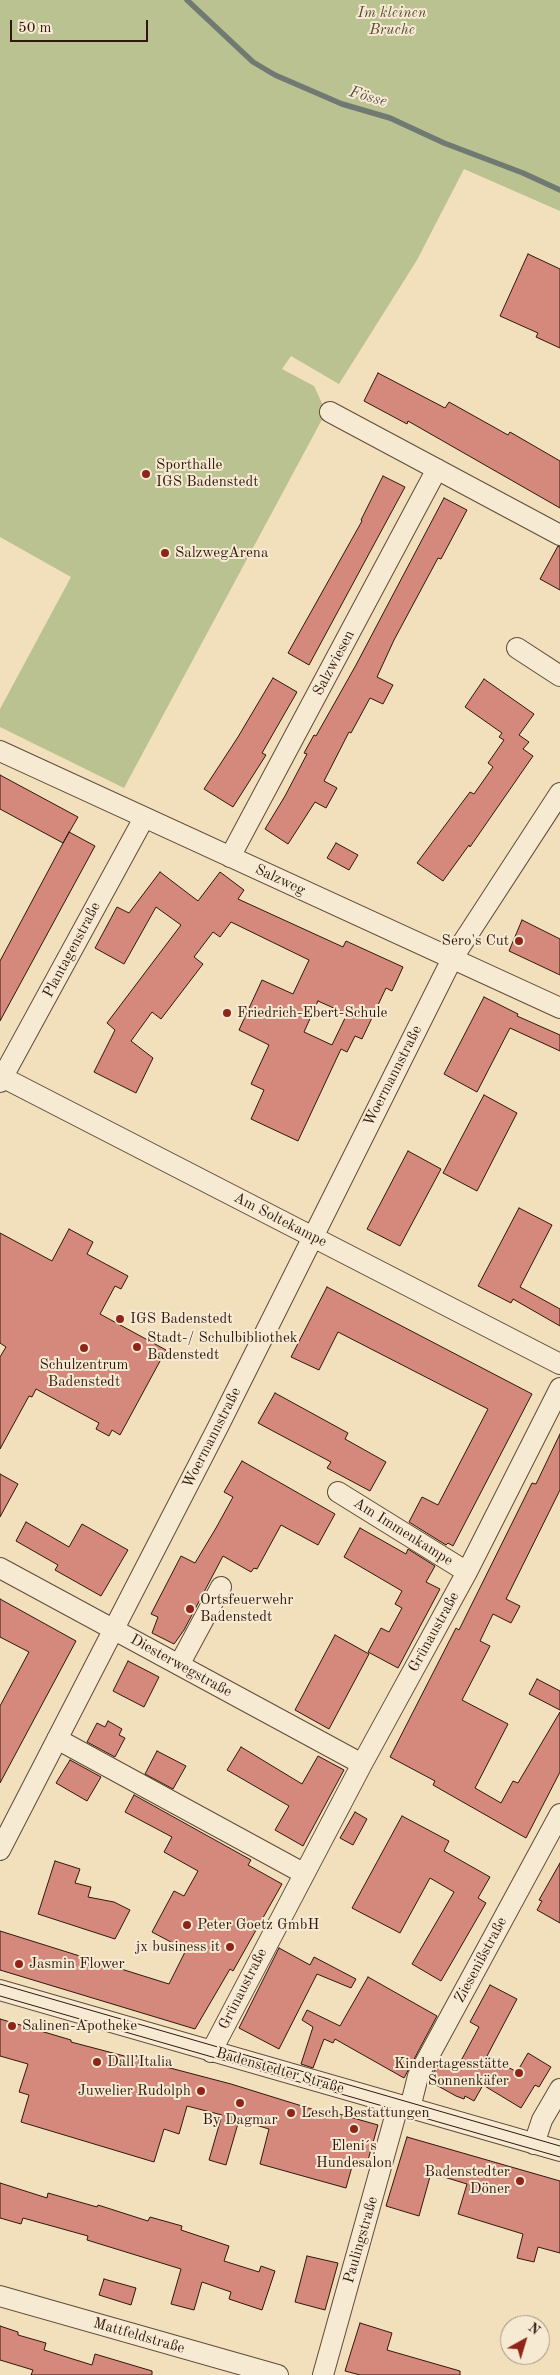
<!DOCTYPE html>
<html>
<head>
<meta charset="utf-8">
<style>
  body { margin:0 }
  #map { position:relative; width:560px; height:2375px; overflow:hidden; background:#f2dfbb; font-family:"Old Standard TT",serif }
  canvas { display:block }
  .north { position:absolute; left:500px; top:2315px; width:50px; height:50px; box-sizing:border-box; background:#f7ead3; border:1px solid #a79684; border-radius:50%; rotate:39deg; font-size:14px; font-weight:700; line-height:20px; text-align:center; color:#30180e }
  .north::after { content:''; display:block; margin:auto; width:18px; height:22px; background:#8f2418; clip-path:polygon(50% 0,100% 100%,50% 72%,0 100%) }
  .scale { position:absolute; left:10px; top:20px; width:138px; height:22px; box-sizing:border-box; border:2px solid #30180e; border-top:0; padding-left:6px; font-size:15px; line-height:18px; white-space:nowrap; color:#30180e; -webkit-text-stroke:4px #f7ead3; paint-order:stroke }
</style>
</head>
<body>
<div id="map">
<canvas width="560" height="2375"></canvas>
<div class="north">N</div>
<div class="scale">50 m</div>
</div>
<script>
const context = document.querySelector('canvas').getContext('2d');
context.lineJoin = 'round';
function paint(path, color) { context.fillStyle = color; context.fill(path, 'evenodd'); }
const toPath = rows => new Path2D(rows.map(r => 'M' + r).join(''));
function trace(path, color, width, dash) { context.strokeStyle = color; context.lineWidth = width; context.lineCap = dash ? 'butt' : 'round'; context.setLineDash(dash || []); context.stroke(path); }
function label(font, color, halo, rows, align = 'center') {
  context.font = font + ' "Old Standard TT",serif'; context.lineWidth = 4; context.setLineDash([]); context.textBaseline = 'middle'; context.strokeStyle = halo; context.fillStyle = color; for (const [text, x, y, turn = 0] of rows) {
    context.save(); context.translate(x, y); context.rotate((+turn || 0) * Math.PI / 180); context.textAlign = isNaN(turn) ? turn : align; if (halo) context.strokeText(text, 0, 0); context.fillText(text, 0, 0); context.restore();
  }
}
paint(toPath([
  [0,0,560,0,560,211,464,169,417,260,339,384,291,356,282,369,314,386,326,412,124,788,0,727,0,709,71,577,0,537]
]), '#bac291');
trace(toPath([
  [187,0,253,62,275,75,342,104,390,118,444,143,523,173,560,190]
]), '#717a72', 5.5);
const building = toPath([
  [528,254,560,269,560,348,536,337,538,333,500,316,528,254],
  [378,373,445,408,449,402,508,435,510,432,560,461,560,508,408,421,407,424,364,401,378,373],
  [383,476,405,487,309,665,288,653,362,521,361,520,383,476],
  [444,498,467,510,441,559,438,558,394,640,377,677,393,685,383,704,370,698,351,733,349,732,324,781,337,788,326,808,315,802,288,844,265,829,285,796,307,754,304,753,314,735,316,736,356,665,444,498],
  [558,546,560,547,560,590,540,579,558,546],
  [273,678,297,692,262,753,266,755,233,807,204,789,238,737,273,678],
  [484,679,534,714,519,735,529,742,523,749,533,756,470,847,469,845,443,881,417,863,470,792,474,794,493,767,488,763,504,740,499,737,502,733,465,707,484,679],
  [0,775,78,817,63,843,0,809,0,775],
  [69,832,95,846,0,1021,0,961,69,832],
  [336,843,358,855,349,870,327,858,336,843],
  [160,872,198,901,220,872,244,890,238,899,343,947,346,941,403,967,392,991,386,988,362,1039,355,1036,347,1052,341,1049,298,1141,251,1119,264,1090,251,1084,269,1045,239,1030,262,980,293,994,309,960,231,922,220,937,213,932,194,957,203,964,161,1019,152,1012,131,1041,153,1058,136,1093,94,1072,115,1030,107,1023,181,925,156,907,124,964,95,948,117,907,129,913,160,872],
  [318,1001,347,1014,332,1045,304,1032,318,1001],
  [522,920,560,939,560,975,509,951,522,920],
  [484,997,518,1014,517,1016,560,1035,560,1051,510,1028,477,1092,444,1074,484,997],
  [484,1095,517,1113,477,1191,443,1173,484,1095],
  [408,1151,441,1169,400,1246,367,1229,408,1151],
  [519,1208,552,1225,520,1287,560,1309,560,1326,513,1299,511,1303,478,1286,519,1208],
  [69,1229,93,1242,87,1254,128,1276,121,1289,115,1286,100,1314,166,1350,120,1435,112,1430,109,1436,96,1429,99,1423,36,1389,32,1397,29,1396,0,1449,0,1357,6,1347,0,1343,0,1233,52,1261,69,1229],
  [327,1287,532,1394,453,1546,448,1543,446,1545,409,1522,422,1497,438,1505,488,1409,338,1332,319,1370,291,1357,327,1287],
  [275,1393,348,1433,345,1439,386,1462,370,1491,327,1468,331,1462,258,1423,275,1393],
  [560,1434,560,1490,506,1599,520,1606,511,1623,493,1614,480,1641,490,1646,462,1700,508,1724,475,1788,501,1803,513,1781,518,1783,560,1712,560,1772,526,1838,433,1785,435,1781,390,1757,456,1628,459,1630,532,1483,536,1484,560,1434],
  [242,1461,335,1514,318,1545,281,1525,257,1569,254,1568,251,1572,223,1556,184,1630,174,1644,152,1633,158,1617,151,1614,181,1556,195,1563,216,1528,233,1497,224,1492,242,1461],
  [0,1474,18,1484,0,1517,0,1474],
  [26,1522,69,1547,82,1524,128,1550,101,1596,55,1570,58,1565,16,1541,26,1522],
  [360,1528,406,1554,408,1549,435,1566,426,1582,440,1589,398,1668,368,1652,381,1628,389,1632,402,1608,395,1604,402,1591,344,1557,360,1528],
  [0,1599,76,1641,0,1783,0,1706,29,1652,0,1637,0,1599],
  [335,1635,369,1654,329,1729,295,1710,335,1635],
  [128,1661,159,1677,144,1707,113,1691,128,1661],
  [537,1679,560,1691,560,1710,529,1694,537,1679],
  [108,1721,122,1729,119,1735,125,1738,115,1757,87,1742,97,1723,105,1727,108,1721],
  [241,1747,302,1784,318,1756,344,1770,303,1846,275,1830,289,1806,227,1770,241,1747],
  [157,1751,186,1766,173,1789,145,1774,157,1751],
  [70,1760,101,1777,87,1801,56,1783,70,1760],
  [134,1795,251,1860,248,1865,282,1884,233,1971,230,1969,195,2029,0,1970,0,1931,169,1984,186,1950,152,1932,174,1891,184,1896,198,1871,164,1852,172,1837,125,1812,134,1795],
  [355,1812,367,1819,353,1845,340,1838,355,1812],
  [402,1816,449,1841,444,1851,490,1877,478,1898,486,1903,441,1981,412,1964,454,1892,430,1878,400,1933,352,1908,402,1816],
  [55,1861,80,1869,75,1883,91,1887,88,1897,114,1902,130,1910,115,1939,38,1914,55,1861],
  [560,1863,560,1923,537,1910,542,1901,539,1900,560,1863],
  [279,1948,310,1965,314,1957,356,1979,351,1988,317,1974,279,2049,239,2028,279,1948],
  [368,1977,437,2016,404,2078,335,2039,333,2043,324,2039,313,2068,301,2064,313,2027,302,2020,307,2010,340,2026,368,1977],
  [490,1985,517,1999,487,2056,517,2072,528,2053,551,2067,539,2087,535,2085,521,2108,483,2085,474,2101,465,2096,464,2099,456,2096,429,2081,440,2061,456,2070,479,2027,470,2022,490,1985],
  [0,2019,71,2040,71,2042,231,2084,331,2115,332,2112,378,2125,366,2167,353,2163,346,2188,260,2164,269,2129,239,2120,226,2165,209,2160,222,2115,187,2106,179,2134,164,2129,154,2162,21,2122,29,2095,19,2092,28,2064,0,2056,0,2019],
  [407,2137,560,2181,560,2253,538,2247,534,2262,517,2258,523,2234,458,2214,467,2184,431,2173,419,2216,386,2206,407,2137],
  [0,2183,47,2198,48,2193,97,2207,98,2205,148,2221,150,2217,182,2226,181,2230,229,2246,224,2261,259,2272,261,2266,275,2271,262,2310,229,2299,231,2292,202,2282,194,2310,171,2304,181,2269,87,2240,88,2236,23,2218,21,2224,0,2218,0,2183],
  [307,2256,338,2263,325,2310,295,2302,307,2256],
  [104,2279,136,2288,131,2305,99,2295,104,2279],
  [360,2323,392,2333,387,2350,460,2371,460,2375,360,2375,345,2371,360,2323],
  [0,2326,18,2332,18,2335,46,2343,44,2350,92,2365,95,2354,152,2371,152,2375,31,2375,33,2370,0,2360,0,2326]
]);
paint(building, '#d4897c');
trace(building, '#30180e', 1);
const minor = toPath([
  [330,412,560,535],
  [517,648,560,676],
  [0,751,560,1008],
  [230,857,437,469],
  [0,1076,560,1364],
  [0,1082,144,818],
  [338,1492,467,1572],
  [0,1568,362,1764],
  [179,1665,221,1587],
  [57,1739,303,1873],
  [0,1850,219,1425,452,959,560,793],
  [0,1990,560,2151],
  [211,2052,362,1764,467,1572,560,1388],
  [410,2108,418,2076,560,1814],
  [534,2144,542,2120,560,2089],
  [0,2296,278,2375],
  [323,2375,398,2106]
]);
trace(minor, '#604a39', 22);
trace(minor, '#f7ead3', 20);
trace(toPath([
  [0,1984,560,2146],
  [0,1996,560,2157]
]), '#30180e', 1);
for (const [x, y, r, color] of [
  [146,474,5,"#8f2418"],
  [165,553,5,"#8f2418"],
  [519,941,5,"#8f2418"],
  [227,1013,5,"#8f2418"],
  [120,1319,5,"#8f2418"],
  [137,1347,5,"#8f2418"],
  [84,1348,5,"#8f2418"],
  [190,1609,5,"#8f2418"],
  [187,1925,5,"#8f2418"],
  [230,1947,5,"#8f2418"],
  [19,1964,5,"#8f2418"],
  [12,2026,5,"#8f2418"],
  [97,2062,5,"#8f2418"],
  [519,2073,5,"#8f2418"],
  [201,2091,5,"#8f2418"],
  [240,2103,5,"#8f2418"],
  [291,2113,5,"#8f2418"],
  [354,2129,5,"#8f2418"],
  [520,2181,5,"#8f2418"]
]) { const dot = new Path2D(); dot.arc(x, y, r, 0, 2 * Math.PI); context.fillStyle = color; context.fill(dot); trace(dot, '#f7ead3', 2); }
label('italic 15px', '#594b35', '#f7ead3', [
  ["Im kleinen",392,13],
  ["Bruche",392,30]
]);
label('15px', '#30180e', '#f7ead3', [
  ["Sporthalle",156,465],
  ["IGS Badenstedt",156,482],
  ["SalzwegArena",175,553],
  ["Sero's Cut",509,941,"right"],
  ["Friedrich-Ebert-Schule",237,1013],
  ["IGS Badenstedt",130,1319],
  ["Stadt-/ Schulbibliothek",147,1338],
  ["Badenstedt",147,1355],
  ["Schulzentrum",84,1365,"center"],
  ["Badenstedt",84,1382,"center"],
  ["Ortsfeuerwehr",200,1600],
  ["Badenstedt",200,1617],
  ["Peter Goetz GmbH",197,1925],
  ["jx business it",220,1947,"right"],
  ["Jasmin Flower",29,1964],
  ["Salinen-Apotheke",22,2026],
  ["Dall’Italia",107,2062],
  ["Kindertagesstätte",509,2064,"right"],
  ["Sonnenkäfer",509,2081,"right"],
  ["Juwelier Rudolph",191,2091,"right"],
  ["Lesch Bestattungen",301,2113],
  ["By Dagmar",240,2120,"center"],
  ["Eleni´s",354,2146,"center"],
  ["Hundesalon",354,2163,"center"],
  ["Badenstedter",510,2172,"right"],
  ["Döner",510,2189,"right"]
], 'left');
label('15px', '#30180e', '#f7ead3', [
  ["Salzwiesen",334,663,-62],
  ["Salzweg",280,880,25],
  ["Plantagenstraße",72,950,-62],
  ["Woermannstraße",393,1076,-63],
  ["Am Soltekampe",280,1220,27],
  ["Woermannstraße",212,1438,-63],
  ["Am Immenkampe",403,1532,32],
  ["Grünaustraße",434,1632,-61],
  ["Diesterwegstraße",181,1666,29],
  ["Ziesenißstraße",481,1960,-62],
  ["Grünaustraße",243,1989,-63],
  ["Badenstedter Straße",280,2071,16],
  ["Paulingstraße",361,2240,-74],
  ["Mattfeldstraße",139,2336,16]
]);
label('italic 16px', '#565148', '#f7ead3', [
  ["Fösse",368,97,16]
]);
</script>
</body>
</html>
